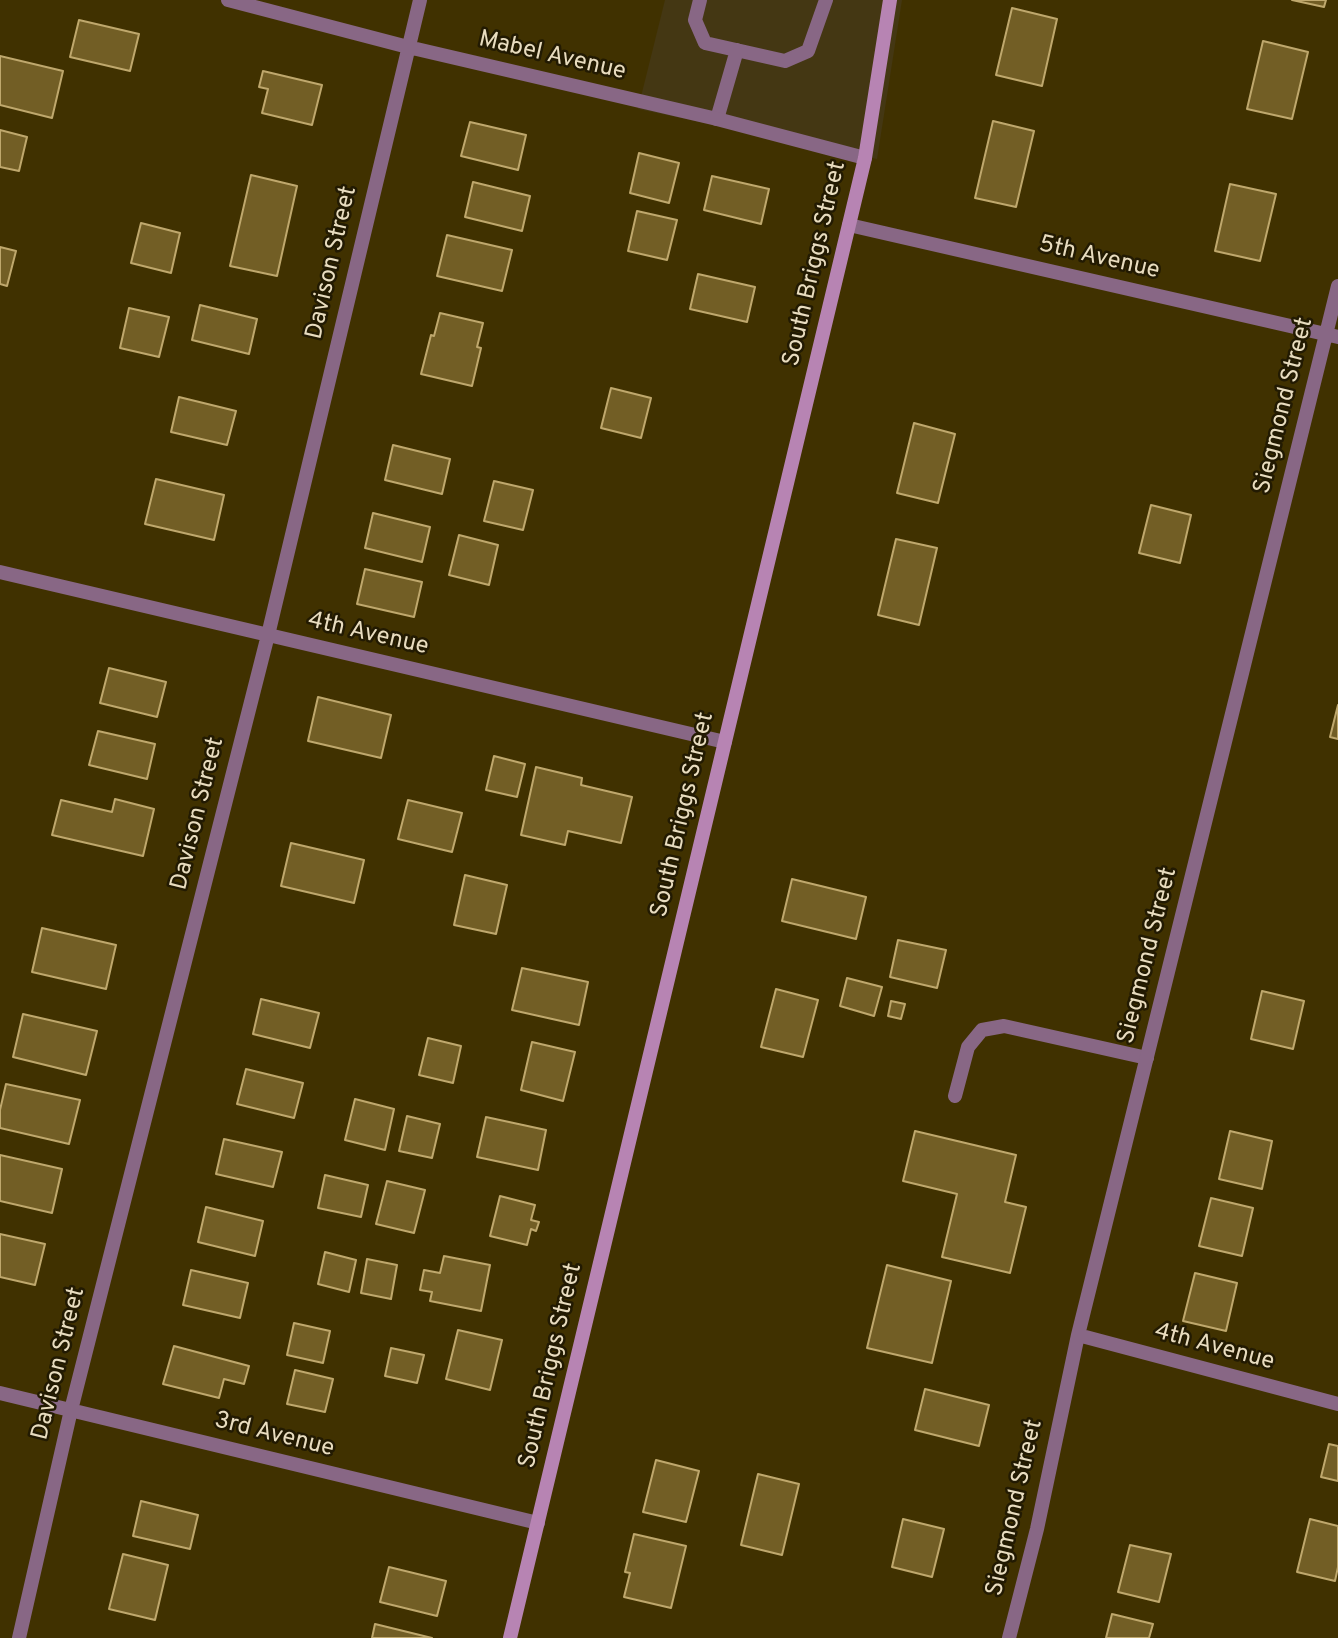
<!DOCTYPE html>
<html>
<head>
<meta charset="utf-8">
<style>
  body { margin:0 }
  canvas { display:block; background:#403100 }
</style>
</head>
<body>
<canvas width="1338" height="1638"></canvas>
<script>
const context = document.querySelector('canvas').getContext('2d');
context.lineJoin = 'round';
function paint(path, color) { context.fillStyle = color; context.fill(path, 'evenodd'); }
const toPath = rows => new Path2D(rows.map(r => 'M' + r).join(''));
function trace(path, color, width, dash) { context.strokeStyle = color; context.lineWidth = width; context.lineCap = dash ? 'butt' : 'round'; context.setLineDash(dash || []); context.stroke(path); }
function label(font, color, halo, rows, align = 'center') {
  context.font = font + ' Overpass,sans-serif'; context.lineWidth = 5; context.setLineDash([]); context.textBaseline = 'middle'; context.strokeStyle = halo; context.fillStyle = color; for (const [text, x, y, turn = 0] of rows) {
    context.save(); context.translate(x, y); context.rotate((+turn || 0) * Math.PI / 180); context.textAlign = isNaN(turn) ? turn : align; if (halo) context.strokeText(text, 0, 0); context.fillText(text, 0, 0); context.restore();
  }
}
paint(toPath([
  [665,0,902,0,877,159,638,109]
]), '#443713');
const building = toPath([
  [1292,0,1326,0,1324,7,1292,0],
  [1012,8,1057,19,1042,86,996,75,1012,8],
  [79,20,139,34,130,71,70,57,79,20],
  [1263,41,1308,52,1292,119,1247,109,1263,41],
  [0,56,63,71,52,118,0,105,0,56],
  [263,71,322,85,312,125,262,113,268,89,259,87,263,71],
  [993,121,1034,131,1016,207,975,198,993,121],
  [470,122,526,135,518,170,461,156,470,122],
  [0,130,27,137,19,171,0,167,0,130],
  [639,153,679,163,669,203,630,193,639,153],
  [251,175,297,186,277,276,230,266,251,175],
  [712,176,769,189,761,224,704,210,712,176],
  [473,182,530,196,522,231,465,217,473,182],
  [1230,184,1276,194,1260,261,1215,251,1230,184],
  [637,211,677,220,667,260,628,251,637,211],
  [141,223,180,233,171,273,131,263,141,223],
  [447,235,512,250,502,291,437,276,447,235],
  [0,247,16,251,7,286,0,284,0,247],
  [698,274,755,287,747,322,690,309,698,274],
  [200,305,257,319,249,354,192,340,200,305],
  [129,308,169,317,159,357,120,348,129,308],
  [440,313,483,323,477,347,481,348,472,386,421,374,431,335,434,336,440,313],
  [611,388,651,398,641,438,601,428,611,388],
  [179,397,236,411,227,445,171,432,179,397],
  [914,423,955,434,938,503,897,493,914,423],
  [393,445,450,459,442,494,385,480,393,445],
  [156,479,224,495,214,540,145,524,156,479],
  [494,481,533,490,523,530,484,521,494,481],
  [1151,505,1191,515,1180,563,1139,553,1151,505],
  [373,513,430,527,422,562,365,548,373,513],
  [459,535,498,545,489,585,449,575,459,535],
  [896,539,937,548,919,625,878,615,896,539],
  [365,569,422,582,414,617,357,604,365,569],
  [109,668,166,682,157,717,100,703,109,668],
  [318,697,391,715,381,758,308,741,318,697],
  [1338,705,1338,739,1330,737,1338,705],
  [98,731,155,744,147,779,89,765,98,731],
  [494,756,525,764,517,797,486,790,494,756],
  [536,767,582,778,581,785,632,797,621,843,568,831,565,845,521,835,536,767],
  [115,799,154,809,143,856,52,835,61,800,112,812,115,799],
  [408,800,462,813,452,852,398,839,408,800],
  [291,843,364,860,354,903,281,886,291,843],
  [465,875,507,885,496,934,454,925,465,875],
  [792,879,866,897,856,939,782,921,792,879],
  [42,928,116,945,106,989,32,972,42,928],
  [898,940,946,950,937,988,890,977,898,940],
  [522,968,588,982,579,1025,512,1010,522,968],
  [847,978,882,987,874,1016,840,1006,847,978],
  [776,989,818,1000,803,1057,761,1047,776,989],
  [1262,991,1304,1001,1293,1049,1251,1039,1262,991],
  [261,999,319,1013,310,1048,253,1034,261,999],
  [891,1001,905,1004,901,1019,888,1016,891,1001],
  [23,1014,97,1031,86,1075,13,1057,23,1014],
  [428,1038,461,1046,453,1083,419,1075,428,1038],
  [532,1042,575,1052,563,1101,521,1090,532,1042],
  [246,1069,303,1083,294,1118,237,1104,246,1069],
  [6,1084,80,1100,69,1144,0,1128,0,1110,6,1084],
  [355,1099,394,1109,385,1150,345,1140,355,1099],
  [407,1116,440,1124,432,1158,399,1151,407,1116],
  [486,1117,546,1130,538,1170,477,1157,486,1117],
  [915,1131,1016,1155,1005,1202,1026,1207,1010,1273,942,1257,957,1194,903,1181,915,1131],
  [1230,1131,1272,1141,1262,1189,1219,1179,1230,1131],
  [224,1139,282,1152,273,1187,216,1174,224,1139],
  [0,1155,62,1169,52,1213,0,1201,0,1155],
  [325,1175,368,1185,361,1217,318,1208,325,1175],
  [387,1181,425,1190,414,1233,376,1224,387,1181],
  [500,1196,535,1205,531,1220,539,1222,536,1231,531,1229,527,1245,490,1236,500,1196],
  [1211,1198,1253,1208,1242,1256,1199,1246,1211,1198],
  [206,1207,263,1221,255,1256,198,1242,206,1207],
  [0,1234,45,1244,35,1285,0,1277,0,1234],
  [325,1252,356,1260,349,1292,318,1284,325,1252],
  [444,1256,490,1265,481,1311,430,1301,432,1292,420,1290,424,1270,440,1273,444,1256],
  [367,1259,397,1265,391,1299,361,1293,367,1259],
  [887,1265,951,1281,932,1363,867,1348,887,1265],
  [191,1270,248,1283,240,1318,183,1305,191,1270],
  [1195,1273,1237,1283,1226,1331,1183,1321,1195,1273],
  [294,1323,330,1331,323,1363,287,1355,294,1323],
  [458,1330,502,1340,490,1390,446,1379,458,1330],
  [174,1346,249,1366,244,1384,224,1379,219,1398,163,1384,174,1346],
  [391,1348,424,1355,417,1383,385,1376,391,1348],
  [295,1370,333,1379,325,1412,287,1404,295,1370],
  [925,1389,989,1405,979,1446,915,1430,925,1389],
  [1329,1444,1338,1446,1338,1481,1321,1477,1329,1444],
  [656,1460,699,1471,686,1522,643,1512,656,1460],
  [758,1474,799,1484,782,1555,741,1545,758,1474],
  [141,1501,198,1515,190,1549,133,1536,141,1501],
  [903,1519,944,1529,932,1577,892,1567,903,1519],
  [1310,1519,1338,1526,1338,1567,1335,1581,1297,1572,1310,1519],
  [634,1534,686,1546,671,1608,624,1597,630,1573,625,1572,634,1534],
  [1130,1545,1171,1554,1159,1602,1118,1592,1130,1545],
  [123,1554,168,1565,155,1620,109,1609,123,1554],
  [389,1567,446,1581,437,1616,380,1602,389,1567],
  [1112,1614,1153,1624,1149,1638,1106,1638,1112,1614],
  [375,1624,432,1638,372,1638,375,1624]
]);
paint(building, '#725e25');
trace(building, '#bfa86d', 2);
trace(toPath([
  [700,0,695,20,705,43,785,61,808,51,826,0],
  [717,119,737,50],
  [955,1096,968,1047,982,1030,1004,1026,1147,1058]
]), '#886785', 14);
trace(toPath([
  [228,0,408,47,717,119,865,158],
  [849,225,1338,337],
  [0,572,725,742],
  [1078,1335,1338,1404],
  [0,1393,538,1523],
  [19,1638,71,1410,268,635,420,0],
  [1009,1638,1037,1529,1078,1335,1338,286]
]), '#886785', 14);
trace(toPath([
  [510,1638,865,158,890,0]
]), '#b784b3', 14);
label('24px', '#e8dcbf', '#221a02', [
  ["Mabel Avenue",552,57,13],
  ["5th Avenue",1099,259,13],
  ["Davison Street",333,263,-77],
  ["South Briggs Street",816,264,-77],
  ["Siegmond Street",1285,406,-76],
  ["4th Avenue",368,635,13],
  ["Davison Street",199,814,-76],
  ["South Briggs Street",684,815,-77],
  ["Siegmond Street",1149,956,-76],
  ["4th Avenue",1214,1348,15],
  ["Davison Street",60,1364,-76],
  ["South Briggs Street",552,1366,-77],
  ["3rd Avenue",274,1436,14],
  ["Siegmond Street",1016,1508,-77]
]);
</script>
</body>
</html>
